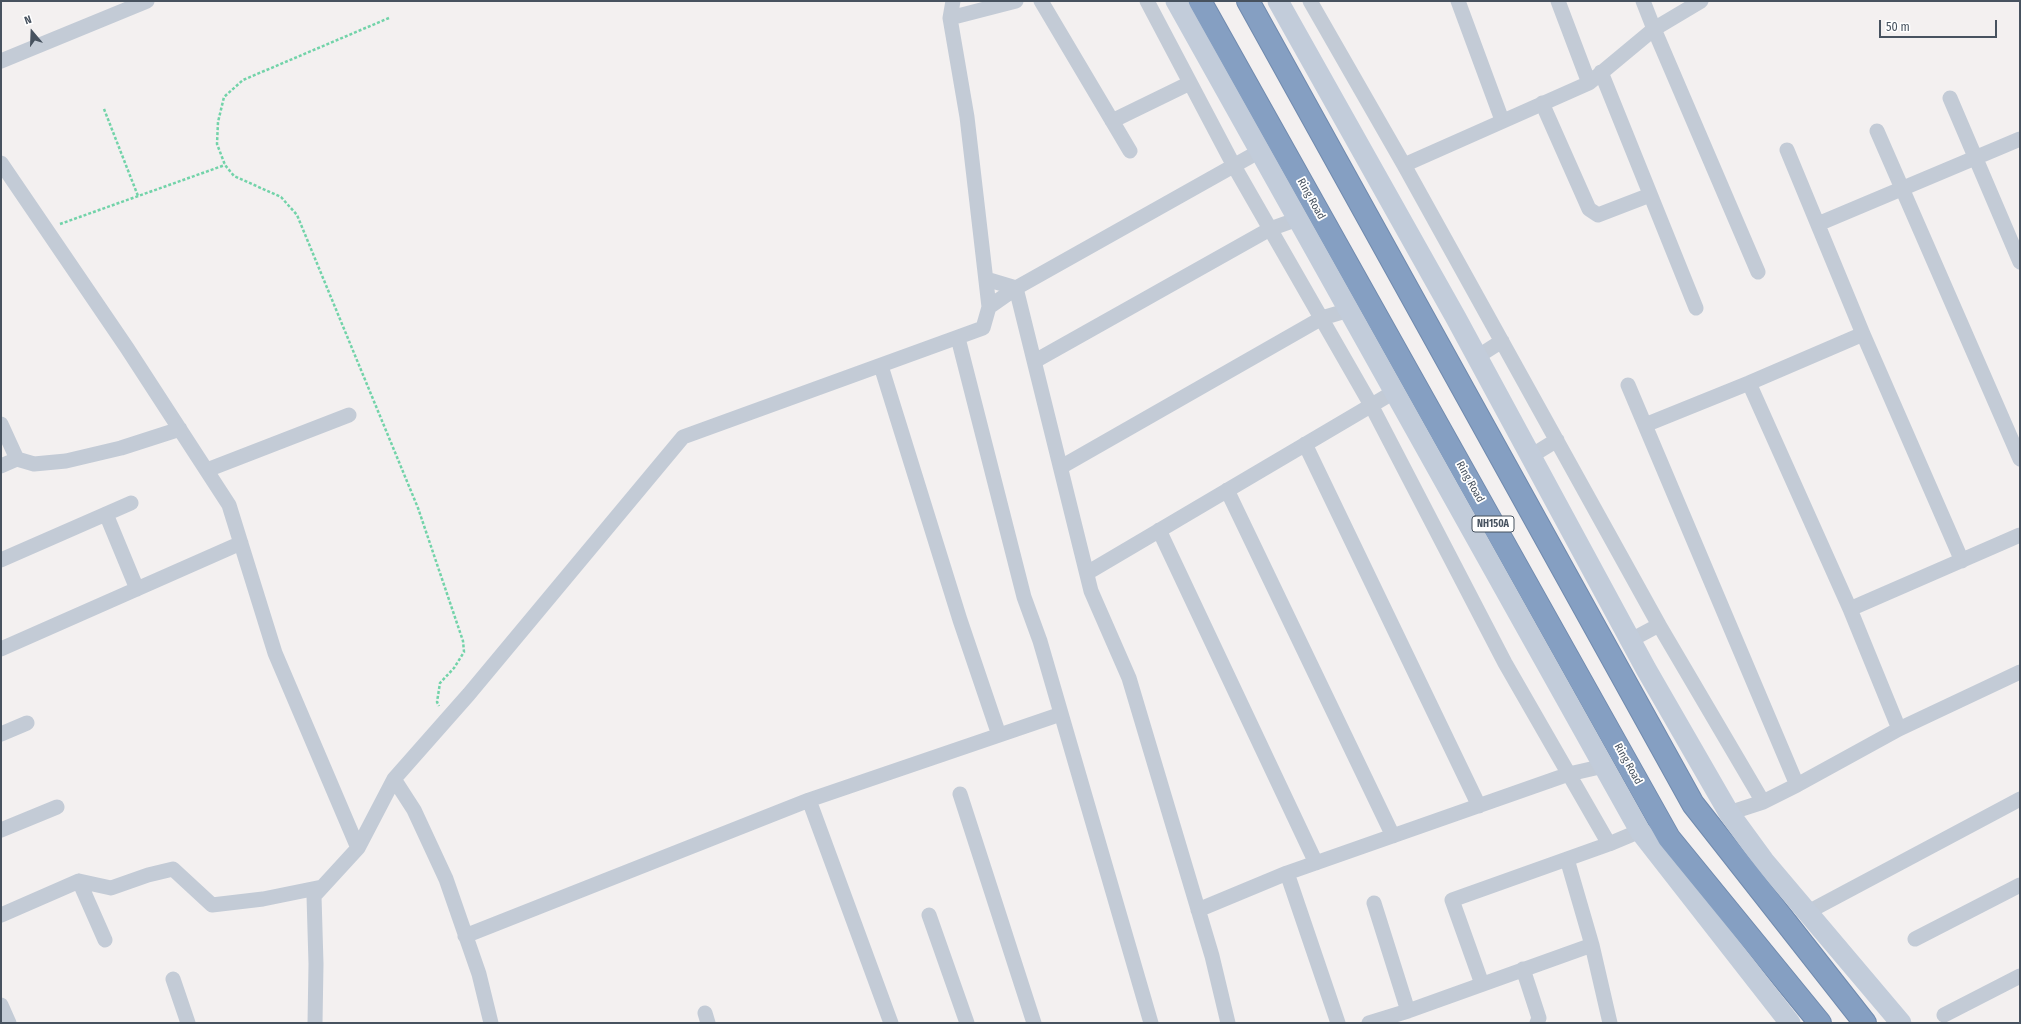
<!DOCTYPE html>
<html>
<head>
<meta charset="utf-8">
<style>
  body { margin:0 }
  #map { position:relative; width:2021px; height:1024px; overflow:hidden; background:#f3f0f0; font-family:"Fira Sans Condensed",sans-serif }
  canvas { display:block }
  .frame { position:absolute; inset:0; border:2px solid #47525f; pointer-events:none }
  .north { position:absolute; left:12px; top:12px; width:40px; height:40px; -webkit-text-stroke:3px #fff; paint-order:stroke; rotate:341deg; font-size:11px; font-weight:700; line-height:16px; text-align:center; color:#47525f }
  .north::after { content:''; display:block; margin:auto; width:14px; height:18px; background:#47525f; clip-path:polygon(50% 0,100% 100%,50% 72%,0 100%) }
  .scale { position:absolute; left:1879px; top:20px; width:118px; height:18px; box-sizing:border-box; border:2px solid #47525f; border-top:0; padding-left:5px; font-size:12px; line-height:14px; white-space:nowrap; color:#47525f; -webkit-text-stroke:3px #fff; paint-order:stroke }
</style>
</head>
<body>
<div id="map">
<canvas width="2021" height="1024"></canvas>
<div class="frame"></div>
<div class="north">N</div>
<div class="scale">50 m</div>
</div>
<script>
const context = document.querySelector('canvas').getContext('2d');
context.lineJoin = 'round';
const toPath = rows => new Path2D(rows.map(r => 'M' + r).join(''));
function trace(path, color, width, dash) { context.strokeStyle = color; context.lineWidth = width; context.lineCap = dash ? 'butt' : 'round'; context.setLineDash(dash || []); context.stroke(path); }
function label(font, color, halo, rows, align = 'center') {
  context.font = font + ' "Fira Sans Condensed",sans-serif'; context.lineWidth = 3.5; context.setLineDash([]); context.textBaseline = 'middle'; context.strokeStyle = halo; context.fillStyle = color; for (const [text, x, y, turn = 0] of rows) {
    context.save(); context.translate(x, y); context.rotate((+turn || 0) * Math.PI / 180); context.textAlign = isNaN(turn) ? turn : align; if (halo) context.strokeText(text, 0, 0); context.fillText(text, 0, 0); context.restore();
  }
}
const highway = toPath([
  [1200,1,1669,838,1820,1023],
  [1248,1,1693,804,1865,1023]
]);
trace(highway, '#708aae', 24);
trace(toPath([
  [389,18,243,80,224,97,218,122,217,144,225,165,234,176,281,197,297,215,418,508,463,641,464,652,454,668,440,683,437,702,439,706],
  [104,109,138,196],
  [60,224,225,165]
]), '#72d3a9', 2.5, [3, 2]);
trace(toPath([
  [1041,1,1130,151],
  [1147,1,1234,166,1371,405,1505,663,1609,844],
  [1310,1,1404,165,1659,625,1631,640],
  [1458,1,1502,120],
  [1558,1,1589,83],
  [1701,1,1654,29,1758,272],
  [950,18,1016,1],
  [1,61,147,1],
  [1601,72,1696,308],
  [1950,98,2020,262],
  [1542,103,1589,209,1598,215,1650,195],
  [1112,121,1190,83],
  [1877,131,2020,459],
  [1787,150,1863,334,1962,561],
  [1,163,127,348,229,505,275,653,358,848],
  [1404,165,1589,83,1654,29,1643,1],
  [1818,224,2020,139],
  [986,279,1016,288],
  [1016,288,1091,591,1129,678,1212,956,1228,1023],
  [989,307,1016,288,1260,151],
  [958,338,1024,597,1040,641,1151,1023],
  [1477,357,1502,341],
  [1035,361,1270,229,1298,219],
  [881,366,960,620,999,735],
  [1749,383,1850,609,1899,729],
  [1628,385,1797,785],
  [1,424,17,459],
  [1645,425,1749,383,1863,334],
  [1305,444,1479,806],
  [1531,456,1557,440],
  [1,466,17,459,34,464,66,461,121,448,180,429],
  [1061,467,1322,318,1349,310],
  [207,470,349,415],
  [1227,490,1393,836],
  [106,514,137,589],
  [1159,530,1316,863],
  [1,560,131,503],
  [1087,573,1394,392],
  [1850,609,2020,535],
  [1659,625,1763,802],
  [1,649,241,543],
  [1,734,27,723],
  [394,779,414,810,446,879,479,974,491,1023],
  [960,794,1034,1023],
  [809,800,891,1023],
  [1729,813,1763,802,1797,785,1899,729,2020,672],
  [1,830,57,807],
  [1567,859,1592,945,1610,1023],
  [1287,873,1338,1023],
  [79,881,105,940],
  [1374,903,1408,1011],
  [1198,910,1287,873,1569,774,1604,766],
  [1808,912,2020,799],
  [1,915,79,881,111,888,148,875,173,869,212,905,263,899,322,887],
  [929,915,967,1023],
  [465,936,809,800,1061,714],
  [1915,939,2020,885],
  [1523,969,1539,1018,1537,1023],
  [173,979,188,1023],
  [1482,984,1452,900,1609,844,1640,831],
  [1,1005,9,1023],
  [705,1013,708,1023],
  [1944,1015,2020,976],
  [315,1023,316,964,314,896,358,848,394,779,469,694,683,437,983,328,989,307,967,117,950,18,953,1],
  [1369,1023,1408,1011,1592,945]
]), '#c3cbd6', 15);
trace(toPath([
  [1176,1,1640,831,1790,1023],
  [1278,1,1456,318,1646,669,1729,813,1764,861,1901,1023]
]), '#c2ccda', 21);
trace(highway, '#859fc2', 22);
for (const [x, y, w] of [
  [1493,524,42]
]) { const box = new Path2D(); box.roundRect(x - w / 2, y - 8, w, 16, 3); context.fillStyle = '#fff'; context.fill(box); trace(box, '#47525f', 1); }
label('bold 10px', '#47525f', null, [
  ["NH150A",1493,524]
]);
label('11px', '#47525f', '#fff', [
  ["Ring Road",1311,199,61],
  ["Ring Road",1470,482,61],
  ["Ring Road",1628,764,61]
]);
</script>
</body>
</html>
